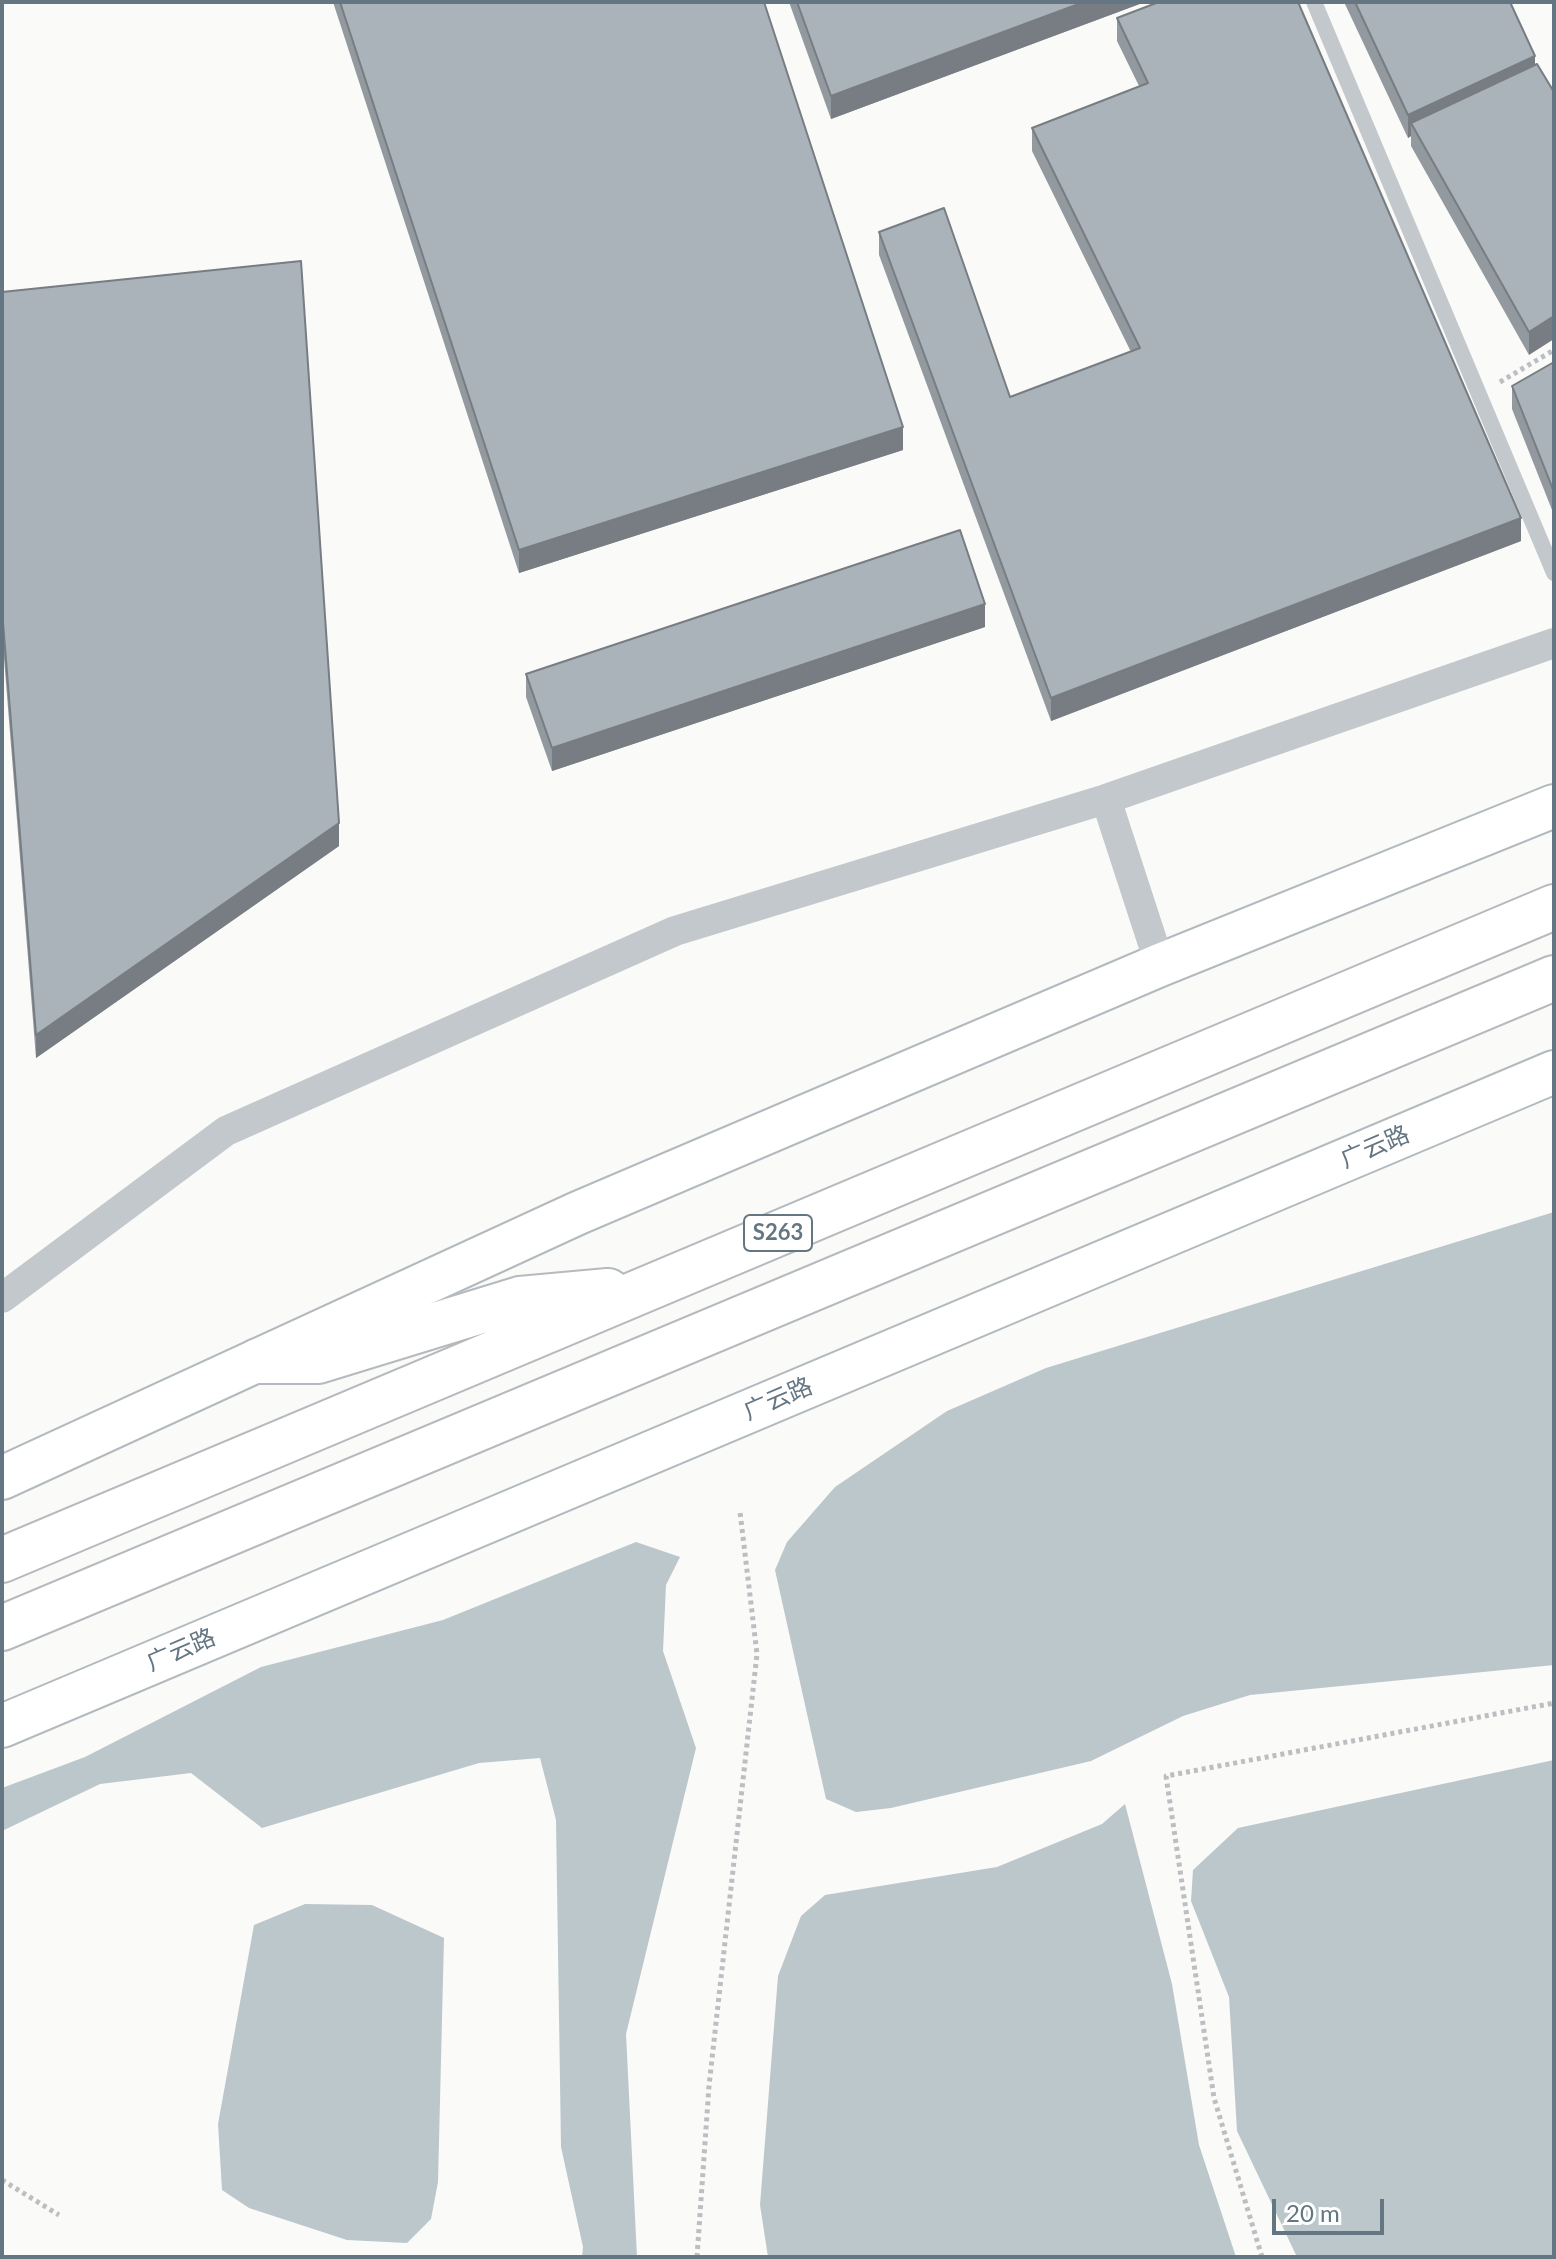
<!DOCTYPE html>
<html>
<head>
<meta charset="utf-8">
<style>
  body { margin:0 }
  #map { position:relative; width:1556px; height:2259px; overflow:hidden; background:#fafaf8; font-family:Lato,sans-serif }
  canvas { display:block }
  .frame { position:absolute; inset:0; border:4px solid #657683; pointer-events:none }
  .scale { position:absolute; left:1272px; top:2199px; width:112px; height:36px; box-sizing:border-box; border:4px solid #657683; border-top:0; padding-left:10px; font-size:24px; line-height:28px; white-space:nowrap; color:#657683; -webkit-text-stroke:6px #fff; paint-order:stroke }
</style>
</head>
<body>
<div id="map">
<canvas width="1556" height="2259"></canvas>
<div class="frame"></div>
<div class="scale">20 m</div>
</div>
<script>
const context = document.querySelector('canvas').getContext('2d');
context.lineJoin = 'round';
function paint(path, color) { context.fillStyle = color; context.fill(path, 'evenodd'); }
const toPath = rows => new Path2D(rows.map(r => 'M' + r).join(''));
function trace(path, color, width, dash) { context.strokeStyle = color; context.lineWidth = width; context.lineCap = dash ? 'butt' : 'round'; context.setLineDash(dash || []); context.stroke(path); }
function label(font, color, halo, rows, align = 'center') {
  context.font = font + ' Lato,"Noto Sans SC",sans-serif'; context.lineWidth = 8; context.setLineDash([]); context.textBaseline = 'middle'; context.strokeStyle = halo; context.fillStyle = color; for (const [text, x, y, turn = 0] of rows) {
    context.save(); context.translate(x, y); context.rotate((+turn || 0) * Math.PI / 180); context.textAlign = isNaN(turn) ? turn : align; if (halo) context.strokeText(text, 0, 0); context.fillText(text, 0, 0); context.restore();
  }
}
paint(toPath([
  [1554,1212,1554,1665,1250,1695,1183,1716,1091,1761,891,1808,856,1812,826,1799,775,1570,787,1542,835,1487,947,1411,1046,1368],
  [636,1542,680,1557,666,1585,663,1651,696,1748,626,2034,637,2257,582,2257,583,2247,561,2147,556,1820,540,1758,479,1763,262,1828,191,1773,100,1784,2,1831,2,1788,85,1757,261,1667,443,1620],
  [1554,1760,1554,2257,1297,2257,1237,2131,1229,1997,1191,1901,1193,1870,1238,1828],
  [1125,1804,1172,1984,1199,2145,1236,2257,768,2257,760,2205,778,1976,801,1916,825,1895,997,1867,1102,1824],
  [305,1904,372,1905,444,1938,438,2182,431,2219,407,2243,347,2240,249,2208,222,2190,218,2124,254,1925]
]), '#bbc7cb');
const secondary = toPath([
  [2,1478,578,1213,1160,965,1554,806],
  [2,1726,1554,1072]
]);
const primary = toPath([
  [258,1361,318,1361,520,1299,608,1291],
  [2,1560,1554,907],
  [2,1628,1554,978]
]);
trace(secondary, '#b3babf', 46);
trace(primary, '#b5babe', 48);
trace(toPath([
  [1500,382,1554,350],
  [2,2180,59,2215],
  [697,2257,709,2086,757,1654,740,1512],
  [1262,2257,1214,2098,1166,1776,1554,1703]
]), '#bbbfc2', 5, [4, 4]);
trace(toPath([
  [1314,2,1554,573]
]), '#c3c8cc', 16);
trace(toPath([
  [1106,799,1160,965],
  [2,1298,226,1131,675,931,1106,799,1554,643]
]), '#c3c8cc', 30);
trace(secondary, '#fff', 42);
trace(primary, '#fff', 44);
paint(toPath([
  [333,2,764,2,903,450,519,573],
  [789,2,1145,2,831,119],
  [1344,2,1510,2,1535,56,1529,355,1411,146,1411,136,1408,138],
  [1117,18,1521,541,1051,721,879,255,879,232,1010,397,1131,352,1032,151,1032,128,1139,86,1117,41],
  [2,292,339,846,36,1058,2,633],
  [1554,362,1554,515,1512,409,1512,386],
  [985,627,552,771,526,697,526,674]
]), '#929a9f');
paint(toPath([
  [1084,2,1145,2,831,119,831,96],
  [1535,56,1535,79,1411,123,1411,136,1408,138,1408,115],
  [1554,316,1554,339,1529,355,1529,332],
  [903,427,903,450,519,573,519,550],
  [1521,518,1521,541,1051,721,1051,698],
  [985,604,985,627,552,771,552,748],
  [339,823,339,846,36,1058,36,1035]
]), '#777d82');
const building = toPath([
  [340,2,764,2,903,427,519,550,340,2],
  [797,2,1084,2,831,96,797,2],
  [1159,2,1298,2,1521,518,1051,698,879,232,944,208,1010,397,1140,348,1032,128,1148,83,1117,18,1159,2],
  [1355,2,1510,2,1535,56,1408,115,1355,2],
  [1537,64,1554,92,1554,316,1529,332,1411,123,1537,64],
  [301,261,339,823,36,1035,2,610,2,292,301,261],
  [1554,362,1554,492,1512,386,1554,362],
  [960,530,985,604,552,748,526,674,960,530]
]);
paint(building, '#aab3b9');
trace(building, '#777d82', 2);
for (const [x, y, w] of [
  [778,1233,68]
]) { const box = new Path2D(); box.roundRect(x - w / 2, y - 18, w, 36, 6); context.fillStyle = '#fff'; context.fill(box); trace(box, '#657683', 2); }
label('bold 22px', '#657683', null, [
  ["S263",778,1233]
]);
label('24px', '#657683', '#fff', [
  ["广云路",1375,1147,-23],
  ["广云路",778,1399,-23],
  ["广云路",181,1650,-23]
]);
</script>
</body>
</html>
